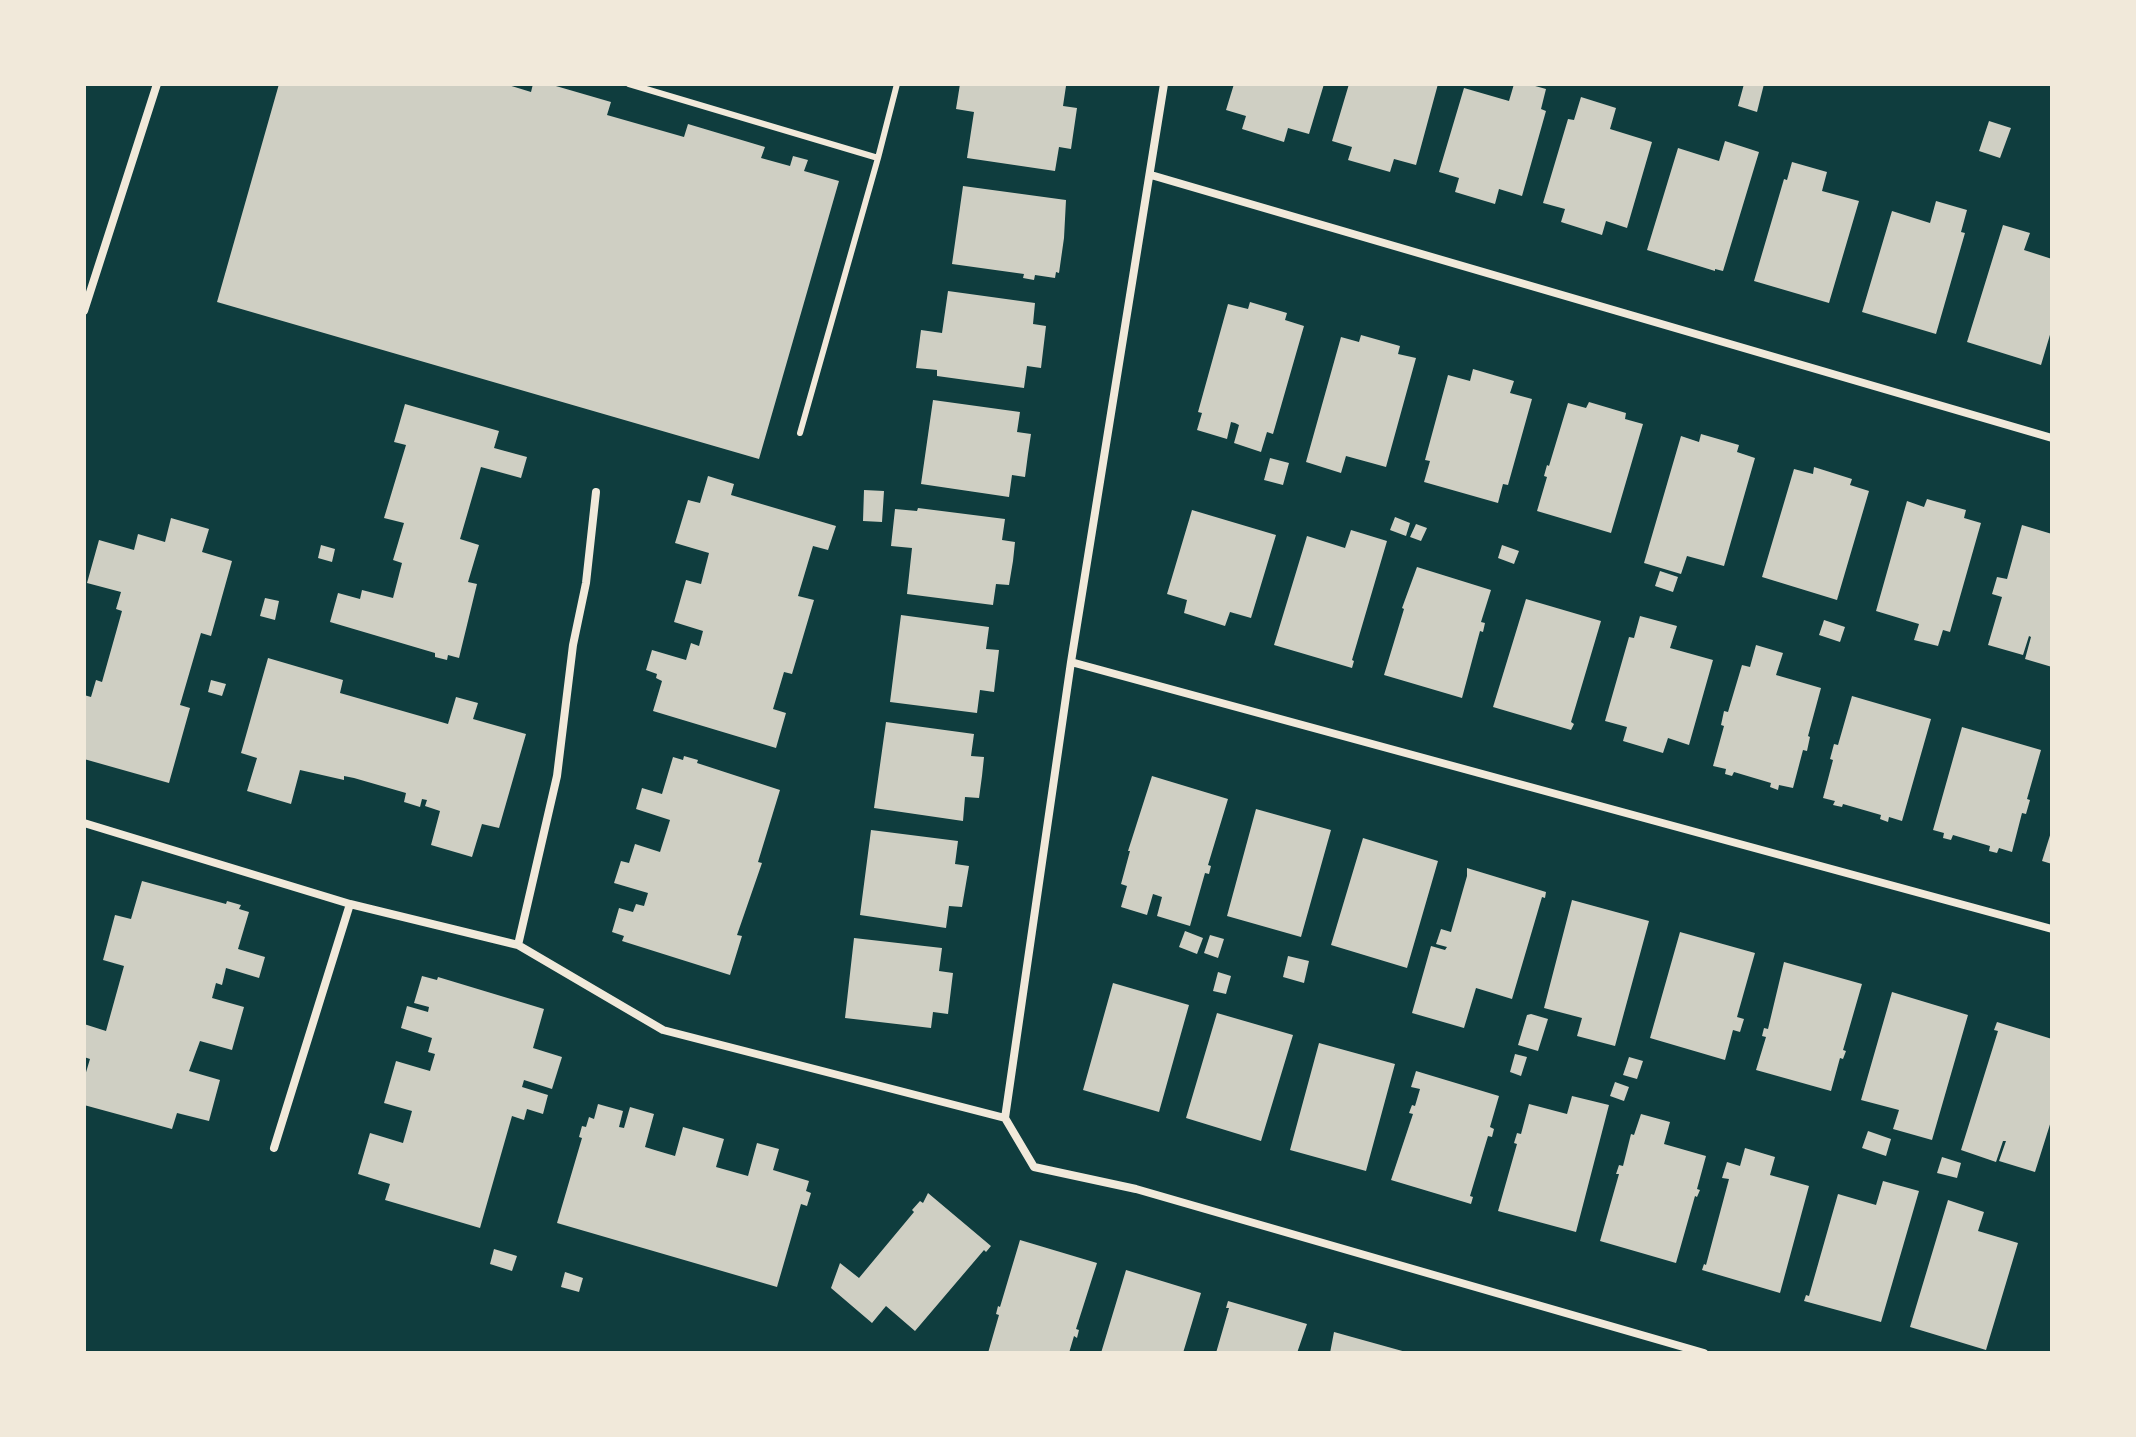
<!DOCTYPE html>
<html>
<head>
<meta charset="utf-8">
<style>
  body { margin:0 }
  #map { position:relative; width:2136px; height:1437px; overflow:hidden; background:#0f3d3e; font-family:Mulish,sans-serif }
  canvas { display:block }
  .frame { position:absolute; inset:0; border:86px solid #f1e9da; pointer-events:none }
</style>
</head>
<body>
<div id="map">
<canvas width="2136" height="1437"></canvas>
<div class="frame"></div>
</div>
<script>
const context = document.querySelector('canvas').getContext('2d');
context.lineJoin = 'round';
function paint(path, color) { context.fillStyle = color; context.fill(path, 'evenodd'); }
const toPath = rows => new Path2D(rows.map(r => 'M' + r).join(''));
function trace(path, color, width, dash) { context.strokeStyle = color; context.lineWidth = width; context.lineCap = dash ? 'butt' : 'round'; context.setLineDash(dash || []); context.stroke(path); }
paint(toPath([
  [279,84,505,84,531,92,533,84,549,84,611,102,607,115,684,137,688,124,765,147,761,158,790,166,793,156,808,160,804,171,839,181,759,459,217,302],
  [960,84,1066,86,1063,106,1077,108,1071,149,1059,147,1055,171,967,158,974,112,956,109],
  [1234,84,1324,84,1309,134,1288,128,1284,142,1242,129,1246,116,1226,110],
  [1349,84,1438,84,1416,165,1394,159,1390,172,1348,160,1352,147,1332,141],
  [1514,84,1528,84,1546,89,1541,109,1546,111,1522,196,1499,189,1495,204,1455,192,1459,178,1439,172,1464,88,1509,101],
  [1744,84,1764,84,1757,112,1738,106],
  [1581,97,1616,108,1610,129,1652,142,1627,228,1606,221,1602,235,1561,222,1565,209,1543,203,1568,119,1574,120],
  [1989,121,2011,128,2000,158,1979,151],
  [1725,141,1759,152,1723,271,1715,269,1715,271,1647,250,1678,148,1719,161],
  [1792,162,1827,172,1822,191,1859,201,1829,303,1754,281,1784,179,1787,180],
  [963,186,1066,200,1064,238,1059,273,1056,272,1055,278,1035,275,1034,280,1023,278,1024,274,952,264],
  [1936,201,1967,210,1961,232,1965,233,1936,334,1862,312,1892,211,1930,223],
  [2003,225,2030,233,2024,250,2052,259,2052,328,2041,365,1967,342],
  [948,291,1035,303,1033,324,1046,326,1041,368,1027,366,1024,388,937,376,937,370,916,368,921,330,942,333],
  [1250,302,1287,313,1285,320,1304,326,1273,434,1267,432,1261,452,1234,443,1239,425,1235,423,1231,422,1227,439,1197,430,1202,413,1198,412,1228,304,1248,309],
  [1361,335,1400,346,1398,354,1416,358,1386,467,1346,456,1341,473,1306,462,1341,337,1359,342],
  [1473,369,1514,381,1510,393,1532,399,1508,485,1503,484,1498,503,1424,482,1430,461,1425,460,1448,375,1470,381],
  [933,400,1020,412,1017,432,1031,434,1028,454,1025,477,1012,475,1009,497,921,484],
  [1589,402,1626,413,1625,419,1643,424,1611,533,1537,511,1547,477,1544,476,1547,465,1549,466,1568,403,1586,408],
  [405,404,499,431,494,448,527,457,521,478,481,467,460,539,479,545,468,582,477,584,459,658,448,655,447,660,435,657,435,653,330,622,338,593,360,599,362,590,393,598,402,563,393,560,404,523,384,518,406,445,394,442],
  [1701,434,1739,445,1737,452,1755,458,1724,566,1687,556,1681,574,1644,563,1681,436,1699,442],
  [1270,458,1289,463,1283,485,1264,480],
  [1814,467,1852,479,1850,485,1869,491,1837,600,1762,577,1794,469,1813,474],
  [708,476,734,484,731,495,836,526,828,550,813,546,798,596,814,600,792,674,784,672,773,709,786,713,776,748,653,711,662,681,656,678,657,674,646,670,652,650,686,660,691,643,699,646,703,631,674,622,686,580,701,584,709,553,675,543,688,500,700,503],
  [864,490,884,491,882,522,863,521],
  [1927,499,1966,510,1964,518,1981,523,1950,632,1943,630,1938,646,1914,640,1919,624,1876,611,1907,501,1924,507],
  [918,508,1005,519,1002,540,1015,542,1013,561,1009,585,996,584,993,605,907,594,912,548,891,546,895,509,917,511],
  [1192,510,1276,535,1251,618,1230,612,1225,626,1184,613,1187,600,1167,594],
  [1395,517,1410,523,1406,536,1390,530],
  [171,518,209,529,202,552,232,561,211,636,201,633,180,705,190,708,169,783,84,759,84,695,91,697,96,680,102,682,122,611,116,609,121,592,87,583,99,540,134,550,138,534,165,542],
  [1416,524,1427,528,1421,541,1410,537],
  [2022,525,2052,534,2052,667,2025,659,2031,637,2029,636,2023,655,1988,645,2002,597,1992,594,1997,577,2007,579],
  [1351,530,1387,541,1352,660,1354,661,1352,668,1274,645,1307,536,1345,548],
  [321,545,335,549,332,562,318,558],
  [1502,545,1519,551,1514,564,1498,558],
  [1417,567,1491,590,1481,622,1485,623,1483,632,1480,631,1462,698,1384,675,1404,609,1402,608],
  [1660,571,1678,577,1673,592,1655,586],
  [265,598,279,601,275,620,260,616],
  [1526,599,1601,621,1571,722,1574,724,1571,730,1493,707],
  [901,615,989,627,986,649,999,650,994,692,980,690,977,713,890,702],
  [1640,616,1677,626,1670,648,1713,660,1689,745,1668,738,1663,753,1623,741,1627,727,1605,721,1629,637,1634,638],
  [1824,620,1845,627,1840,642,1819,635],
  [1756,645,1783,653,1776,675,1821,688,1808,736,1810,737,1807,751,1803,750,1793,788,1779,785,1778,790,1770,787,1771,783,1734,772,1732,776,1725,774,1726,769,1713,766,1724,726,1721,725,1724,711,1728,712,1742,665,1750,667],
  [268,658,343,680,340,693,448,724,456,697,478,703,473,719,526,734,499,828,482,824,472,857,431,845,440,811,425,806,427,800,422,799,420,807,404,802,406,793,354,778,344,776,344,780,300,770,291,804,247,791,257,758,241,753],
  [211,680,226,684,222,696,208,692],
  [1852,696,1931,719,1902,821,1889,817,1888,822,1880,819,1881,815,1843,804,1842,807,1833,805,1835,801,1823,798,1833,760,1830,759,1834,744,1838,745],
  [886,722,974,734,971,756,984,757,982,776,979,798,965,797,963,821,874,808],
  [1962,727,2041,750,2027,799,2030,800,2026,814,2022,813,2012,852,1999,848,1997,853,1989,851,1990,846,1953,835,1951,840,1943,838,1944,833,1933,830],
  [684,756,698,760,697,763,780,790,758,862,762,863,737,935,742,936,730,975,622,941,624,936,612,932,619,908,633,912,636,904,644,906,648,893,614,883,621,861,629,863,635,844,660,852,670,820,636,809,642,788,662,794,673,757,683,760],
  [1152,776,1228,799,1208,865,1211,866,1209,874,1205,873,1190,926,1157,916,1162,897,1153,894,1147,915,1121,907,1127,886,1121,884,1130,851,1128,851],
  [1256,809,1331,830,1301,937,1227,916],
  [2052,829,2052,864,2042,861],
  [871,830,958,841,955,864,969,866,962,907,949,906,946,928,860,915],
  [1363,838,1438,861,1407,968,1331,945],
  [1467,868,1546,892,1545,898,1542,897,1512,999,1476,988,1464,1028,1412,1013,1431,946,1445,950,1447,947,1436,944,1441,929,1451,932,1467,876],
  [142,881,226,904,227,901,241,905,239,909,249,912,238,949,265,957,259,978,226,968,222,985,216,983,212,998,244,1007,232,1050,200,1041,189,1071,220,1080,209,1121,177,1113,172,1129,84,1105,84,1079,90,1059,84,1057,84,1024,106,1031,124,966,103,960,115,915,131,919],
  [1572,900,1649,921,1615,1046,1577,1036,1582,1018,1544,1008],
  [1185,931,1203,938,1197,954,1179,947],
  [1680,932,1755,953,1737,1017,1744,1019,1740,1032,1733,1030,1725,1060,1650,1038],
  [1210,935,1224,939,1218,958,1204,953],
  [854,938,942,948,939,971,953,973,948,1014,933,1012,931,1028,845,1018],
  [1288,956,1309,961,1304,983,1283,977],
  [1784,962,1862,984,1843,1050,1846,1051,1843,1059,1840,1058,1831,1091,1756,1070,1766,1037,1762,1036,1764,1028,1768,1029],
  [1218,972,1231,976,1226,994,1213,991],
  [422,976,437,980,438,977,544,1009,533,1048,562,1057,552,1089,524,1080,522,1087,548,1095,543,1114,527,1109,524,1120,512,1116,480,1228,385,1200,390,1184,358,1174,370,1133,403,1143,412,1111,384,1103,396,1061,430,1071,435,1054,428,1052,432,1038,401,1028,407,1006,428,1012,429,1007,414,1003],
  [1113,983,1189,1005,1159,1112,1083,1090],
  [1892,992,1968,1015,1932,1140,1893,1129,1899,1110,1861,1100],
  [1217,1013,1293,1035,1261,1141,1186,1118],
  [1531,1014,1548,1019,1538,1051,1518,1045,1527,1015],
  [1997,1022,2052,1039,2052,1118,2035,1172,1999,1161,2006,1141,2003,1141,1996,1162,1961,1150,1998,1031,1994,1030],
  [1319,1043,1395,1064,1366,1171,1290,1150],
  [1515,1054,1527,1057,1521,1076,1510,1072],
  [1629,1057,1643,1061,1637,1079,1623,1075],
  [1416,1071,1499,1096,1490,1127,1494,1129,1492,1137,1488,1136,1470,1196,1473,1197,1471,1204,1391,1180,1413,1114,1409,1113,1412,1105,1415,1106,1420,1089,1411,1087],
  [1615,1082,1629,1087,1624,1101,1610,1096],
  [1572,1096,1609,1105,1576,1232,1498,1211,1517,1144,1514,1143,1517,1133,1521,1134,1529,1104,1567,1114],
  [598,1104,623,1111,619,1127,624,1128,630,1107,654,1114,645,1147,658,1151,675,1156,683,1127,724,1139,716,1167,748,1176,757,1143,779,1149,773,1170,809,1181,806,1191,811,1193,807,1206,801,1204,777,1287,557,1223,582,1138,579,1137,582,1126,586,1127,589,1117,594,1119],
  [1641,1114,1670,1122,1664,1144,1706,1156,1697,1189,1700,1190,1697,1197,1695,1196,1676,1263,1600,1241,1619,1174,1616,1174,1619,1165,1623,1166,1631,1134,1634,1135],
  [1868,1131,1891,1139,1886,1156,1862,1148],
  [1745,1148,1775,1157,1770,1175,1809,1186,1780,1293,1702,1270,1704,1264,1706,1265,1729,1179,1722,1178,1727,1162,1740,1166],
  [1942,1157,1961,1163,1957,1178,1937,1173],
  [1883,1181,1919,1191,1881,1322,1804,1301,1806,1295,1809,1296,1838,1194,1876,1205],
  [928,1193,991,1246,986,1252,984,1250,915,1331,886,1306,872,1323,831,1288,840,1263,859,1278,914,1212,912,1210,920,1201,923,1203],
  [1948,1200,1984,1212,1978,1231,2018,1243,1986,1350,1910,1327],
  [1020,1240,1097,1263,1076,1329,1079,1330,1077,1338,1074,1336,1069,1353,988,1353,999,1315,996,1314,998,1306,1000,1307],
  [494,1249,517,1256,512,1271,490,1264],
  [1126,1270,1201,1293,1183,1353,1101,1353],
  [565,1272,583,1278,579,1292,561,1287],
  [1228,1301,1307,1324,1297,1353,1216,1353,1229,1308,1226,1308],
  [1334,1332,1406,1352,1405,1353,1330,1353]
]), '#cfcfc3');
trace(toPath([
  [629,84,878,158,897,84],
  [800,433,878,158]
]), '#f1e9da', 6);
trace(toPath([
  [1151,175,2052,438],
  [84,311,157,84],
  [1071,662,2052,929],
  [84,823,350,904,518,945,663,1030,1005,1118],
  [518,945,557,776,573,645,586,583,596,492],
  [1005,1118,1071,662,1164,84],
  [1005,1118,1034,1167,1136,1189,1704,1353],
  [274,1148,350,904]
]), '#f1e9da', 8);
</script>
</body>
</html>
